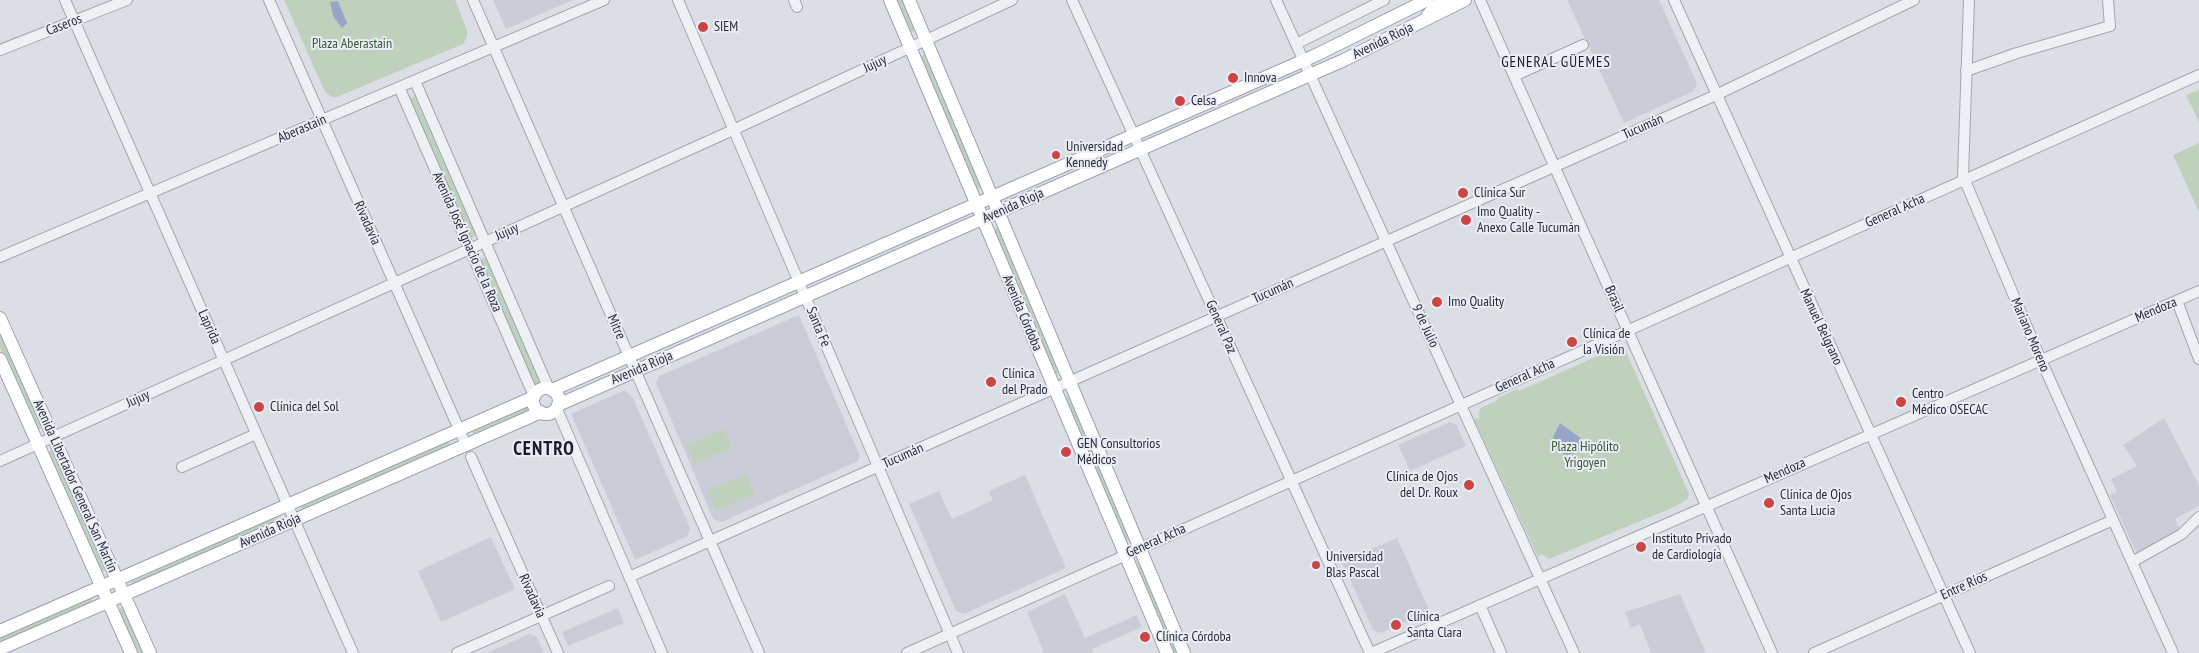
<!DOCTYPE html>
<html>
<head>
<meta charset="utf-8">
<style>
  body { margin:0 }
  canvas { display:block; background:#dcdee6 }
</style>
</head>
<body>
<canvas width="2199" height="653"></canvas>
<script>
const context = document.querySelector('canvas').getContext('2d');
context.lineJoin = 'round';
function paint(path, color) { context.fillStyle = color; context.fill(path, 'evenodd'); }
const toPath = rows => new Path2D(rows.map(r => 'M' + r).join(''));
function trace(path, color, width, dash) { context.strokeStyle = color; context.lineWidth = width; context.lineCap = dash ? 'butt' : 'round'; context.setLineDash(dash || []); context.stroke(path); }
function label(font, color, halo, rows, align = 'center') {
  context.font = font + ' "PT Sans Narrow",sans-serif'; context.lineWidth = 4; context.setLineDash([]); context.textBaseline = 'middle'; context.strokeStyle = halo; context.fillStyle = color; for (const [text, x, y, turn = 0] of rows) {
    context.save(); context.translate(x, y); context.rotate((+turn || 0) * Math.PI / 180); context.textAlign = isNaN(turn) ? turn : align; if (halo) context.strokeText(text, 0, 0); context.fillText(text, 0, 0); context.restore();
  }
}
paint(toPath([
  [493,0,573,0,506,29],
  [1567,0,1659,0,1697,83,1694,91,1624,123],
  [799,315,860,456,858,461,722,522,713,519,656,383,659,376],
  [625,390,633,398,690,528,688,536,635,560,571,414],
  [2164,418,2199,485,2199,506,2175,519,2181,531,2137,554,2110,495,2117,492,2111,479,2137,466,2123,445],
  [1450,422,1456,424,1466,446,1410,471,1398,445],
  [1025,475,1066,568,964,614,956,611,909,504,939,491,952,519,993,500,989,491],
  [491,537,515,589,441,622,418,571],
  [1397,538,1430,612,1381,633,1373,630,1342,562],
  [1065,594,1085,638,1137,615,1142,627,1092,649,1093,653,1044,653,1027,612],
  [1680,594,1706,653,1651,653,1640,624,1631,628,1625,612],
  [618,608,624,623,568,646,562,632],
  [529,634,537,637,544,653,487,653]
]), '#cacdd8');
paint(toPath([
  [284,0,455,0,467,30,467,37,463,44,337,97,332,97,325,92],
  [895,0,903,0,915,29,913,32,910,32],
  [923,55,926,55,981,188,979,189,976,190,920,58],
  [2199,90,2199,122,2186,95],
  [412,97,415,97,476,234,474,237,470,237,409,100],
  [2199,143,2199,212,2173,155],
  [996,228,999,228,1060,371,1057,374,1055,374,994,230],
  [483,258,486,258,542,383,535,386,480,261],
  [0,330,43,426,40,429,37,429,0,347],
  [1620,346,1624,347,1689,494,1687,500,1672,508,1549,559,1542,554,1538,557,1474,419,1480,418,1478,414,1481,408,1498,400,1497,398,1518,389,1519,391],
  [1067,397,1071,397,1130,539,1128,540,1125,540,1065,398],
  [527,406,530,412,473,434,473,430],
  [724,429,732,448,695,464,686,445],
  [448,441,450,446,303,510,301,507],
  [50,451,54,451,106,569,104,571,100,572,48,453],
  [746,474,755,495,716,511,708,490],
  [276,516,279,522,133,584,131,582],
  [1136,560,1138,560,1179,653,1172,653],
  [91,597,94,603,0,643,0,636],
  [121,608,124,608,144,653,137,653,118,611]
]), '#bfd0bd');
paint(toPath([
  [338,1,347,23,342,28,333,16,330,2],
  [1560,423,1586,442,1577,453,1565,455,1556,449,1553,437]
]), '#97a6c6');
const minor = toPath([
  [65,0,353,653],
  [269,0,466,445],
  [473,0,759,653],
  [678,0,958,653],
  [794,0,797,7],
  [1072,0,1370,653],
  [1276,0,1574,653],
  [1480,0,1772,653],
  [1674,0,1970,653],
  [1969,0,1963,176,2041,360,2173,653],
  [1296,44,1384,0],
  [0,50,127,0],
  [1966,71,2017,53,2110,26,2108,0],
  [1514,76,1583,45],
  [415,81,549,389],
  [399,87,534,396],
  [0,257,604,0],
  [2177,301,2199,359],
  [557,409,662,653],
  [471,457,558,653],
  [0,461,733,130,1012,0],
  [182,467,256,434],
  [2132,562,2182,534,2199,517],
  [629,577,1716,95,1914,0],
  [1480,605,1501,653],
  [457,653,609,586],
  [907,653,2199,75],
  [1371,653,2199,291],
  [1814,653,2113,520]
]);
const major = toPath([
  [890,0,1167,653],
  [909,0,1184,653],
  [1428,15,1436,6,1445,0],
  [0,318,150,653],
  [0,359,131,653],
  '533 401a13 13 0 1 1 26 0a13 13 0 1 1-26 0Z',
  [552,390,1314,56,1427,0],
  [558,405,1344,60,1465,0],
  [0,631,534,397],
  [0,649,541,412]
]);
trace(minor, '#a2a5b0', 12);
trace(major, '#9ca1b1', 14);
trace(minor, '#eff0f4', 10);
trace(major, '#fff', 12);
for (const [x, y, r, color] of [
  [703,27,6,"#ca4543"],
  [1233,78,6,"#ca4543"],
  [1180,101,6,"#ca4543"],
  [1056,155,5,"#ca4543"],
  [1463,193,6,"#ca4543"],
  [1466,220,6,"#ca4543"],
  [1437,302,6,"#ca4543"],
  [1572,342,6,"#ca4543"],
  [991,382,6,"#ca4543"],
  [1901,402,6,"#ca4543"],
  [259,407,6,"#ca4543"],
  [1066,452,6,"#ca4543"],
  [1469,485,6,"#ca4543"],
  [1769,503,6,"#ca4543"],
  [1641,547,6,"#ca4543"],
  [1316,565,5,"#ca4543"],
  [1396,625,6,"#ca4543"],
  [1145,637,6,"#ca4543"]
]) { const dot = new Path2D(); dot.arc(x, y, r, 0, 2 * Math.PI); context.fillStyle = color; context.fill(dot); trace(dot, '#ebedf4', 2); }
label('14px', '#262b3c', '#ebedf4', [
  ["Caseros",64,25,-21],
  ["Avenida Rioja",1383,41,-26],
  ["Jujuy",875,64,-25],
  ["Tucumán",1643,127,-24],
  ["Aberastain",302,129,-23],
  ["Avenida Rioja",1013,206,-24],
  ["General Acha",1895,211,-24],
  ["Rivadavia",367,223,66],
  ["Jujuy",507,232,-24],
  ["Avenida José Ignacio de la Roza",467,242,66],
  ["Tucumán",1273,291,-24],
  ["Brasil",1614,299,66],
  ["Mendoza",2156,310,-23],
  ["Avenida Córdoba",1022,313,67],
  ["9 de Julio",1425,326,65],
  ["Laprida",209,327,66],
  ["Mitre",616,327,66],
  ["Santa Fe",818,327,67],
  ["General Paz",1221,327,66],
  ["Manuel Belgrano",1821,327,65],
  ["Mariano Moreno",2030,335,67],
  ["Avenida Rioja",642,368,-23],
  ["General Acha",1525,376,-24],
  ["Jujuy",138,399,-24],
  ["Tucumán",903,456,-24],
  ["Mendoza",1785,471,-24],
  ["Avenida Libertador General San Martín",75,486,66],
  ["Avenida Rioja",270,531,-24],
  ["General Acha",1156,541,-24],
  ["Entre Ríos",1964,586,-24],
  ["Rivadavia",532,596,66]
]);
label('14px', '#262b3c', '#ebedf4', [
  ["SIEM",714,27],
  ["Innova",1244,78],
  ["Celsa",1191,101],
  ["Universidad",1066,147],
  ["Kennedy",1066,163],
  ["Clínica Sur",1474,193],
  ["Imo Quality -",1477,212],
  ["Anexo Calle Tucumán",1477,228],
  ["Imo Quality",1448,302],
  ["Clínica de",1583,334],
  ["la Visión",1583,350],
  ["Clínica",1002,374],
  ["del Prado",1002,390],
  ["Centro",1912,394],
  ["Médico OSECAC",1912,410],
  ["Clínica del Sol",270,407],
  ["GEN Consultorios",1077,444],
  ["Médicos",1077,460],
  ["Clínica de Ojos",1458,477,"right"],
  ["del Dr. Roux",1458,493,"right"],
  ["Clínica de Ojos",1780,495],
  ["Santa Lucia",1780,511],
  ["Instituto Privado",1652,539],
  ["de Cardiología",1652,555],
  ["Universidad",1326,557],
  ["Blas Pascal",1326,573],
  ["Clínica",1407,617],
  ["Santa Clara",1407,633],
  ["Clínica Córdoba",1156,637]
], 'left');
label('14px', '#355734', '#ebedf4', [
  ["Plaza Aberastain",352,44],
  ["Plaza Hipólito",1585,447],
  ["Yrigoyen",1585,463]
]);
context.letterSpacing = '1px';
label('15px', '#191c2c', '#ebedf4', [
  ["GENERAL GÜEMES",1556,63]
]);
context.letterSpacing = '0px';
context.letterSpacing = '1px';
label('bold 19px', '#191c2c', '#ebedf4', [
  ["CENTRO",544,450]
]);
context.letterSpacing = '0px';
</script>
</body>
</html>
